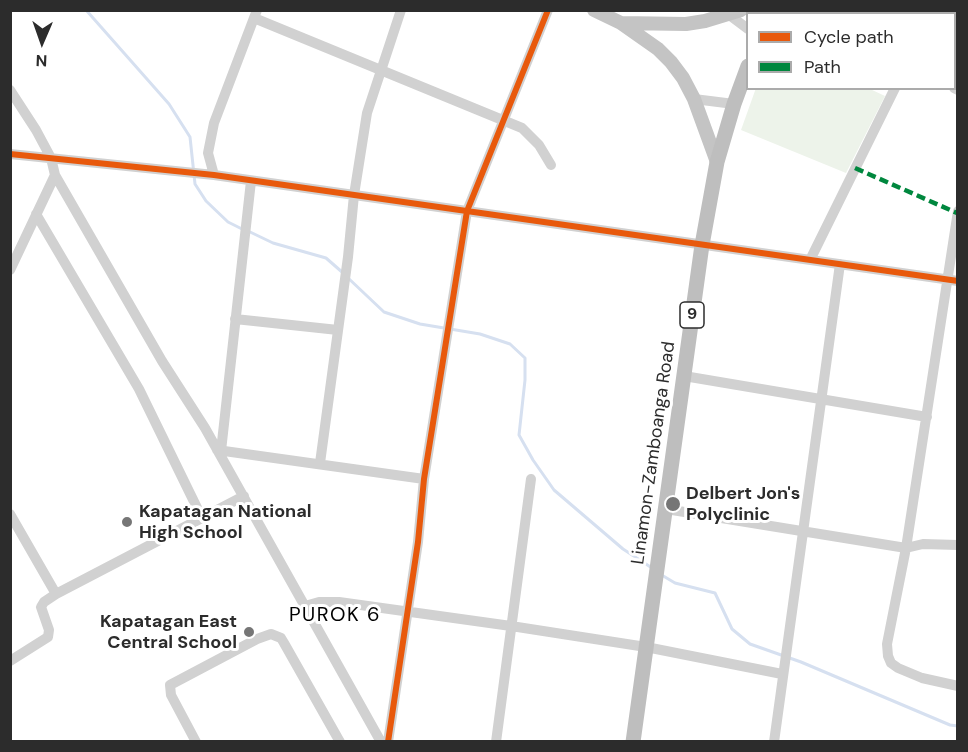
<!DOCTYPE html>
<html>
<head>
<meta charset="utf-8">
<style>
  body { margin:0 }
  #map { position:relative; width:968px; height:752px; overflow:hidden; background:#fff; font-family:"DM Sans",sans-serif }
  canvas { display:block }
  .frame { position:absolute; inset:0; border:12px solid #2c2c2c; pointer-events:none }
  .legend { position:absolute; left:746px; top:12px; width:210px; height:78px; box-sizing:border-box; background:#fff; border:2px solid #ababab; margin:0; padding:8px 10px; list-style:none; font-size:18px; color:#2c2c2c }
  .legend li { display:flex; align-items:center; gap:12px; height:30px }
  .legend b { width:30px; border:2px solid #ababab }
  .north { position:absolute; left:12px; top:12px; width:60px; height:60px; -webkit-text-stroke:4px #fff; paint-order:stroke; rotate:182deg; font-size:16px; font-weight:700; line-height:24px; text-align:center; color:#2c2c2c }
  .north::after { content:''; display:block; margin:auto; width:21px; height:27px; background:#2c2c2c; clip-path:polygon(50% 0,100% 100%,50% 72%,0 100%) }
</style>
</head>
<body>
<div id="map">
<canvas width="968" height="752"></canvas>
<div class="frame"></div>
<ul class="legend">
<li><b style="height:8px;background:#e8590c"></b>Cycle path</li>
<li><b style="height:8px;background:#00873e"></b>Path</li>
</ul>
<div class="north">N</div>
</div>
<script>
const context = document.querySelector('canvas').getContext('2d');
context.lineJoin = 'round';
function paint(path, color) { context.fillStyle = color; context.fill(path, 'evenodd'); }
const toPath = rows => new Path2D(rows.map(r => 'M' + r).join(''));
function trace(path, color, width, dash) { context.strokeStyle = color; context.lineWidth = width; context.lineCap = dash ? 'butt' : 'round'; context.setLineDash(dash || []); context.stroke(path); }
function label(font, color, halo, rows, align = 'center') {
  context.font = font + ' "DM Sans",sans-serif'; context.lineWidth = 6; context.setLineDash([]); context.textBaseline = 'middle'; context.strokeStyle = halo; context.fillStyle = color; for (const [text, x, y, turn = 0] of rows) {
    context.save(); context.translate(x, y); context.rotate((+turn || 0) * Math.PI / 180); context.textAlign = isNaN(turn) ? turn : align; if (halo) context.strokeText(text, 0, 0); context.fillText(text, 0, 0); context.restore();
  }
}
paint(toPath([
  [756,88,870,89,885,96,846,173,741,130]
]), '#edf3ea');
trace(toPath([
  [86,10,169,104,190,137,195,184,206,201,228,222,242,229],
  [248,231,273,243,326,258,342,272],
  [347,277,384,312,420,324,480,334,510,344,525,358,525,380,519,435,533,460,554,490,623,549,652,568],
  [660,574,675,583,715,593,732,629,750,644,801,662,950,725,958,726]
]), '#d6e0f0', 3);
trace(toPath([
  [724,11,748,29],
  [937,14,939,10],
  [254,18,522,128,539,145,551,165],
  [954,88,958,90],
  [10,90,36,130,51,158,55,175,162,361,205,428,381,742],
  [694,99,734,104],
  [10,154,214,175,958,281],
  [214,175,208,153,214,123,257,10],
  [958,211,906,548,887,644,888,656,891,663,898,668,922,678,958,686],
  [36,214,139,389,202,518],
  [810,260,895,88],
  [10,270,55,175],
  [235,319,338,330],
  [684,376,927,417],
  [217,450,424,479],
  [221,451,251,181],
  [320,463,348,257,354,195,367,113,401,10],
  [666,509,906,548,923,544,958,545],
  [10,514,56,594],
  [305,606,319,602,339,602,511,626,646,647,782,674],
  [10,661,48,637,49,630,41,607,44,602,56,594,244,496],
  [196,742,171,695,170,685,257,639,271,634,281,638,284,643,340,742],
  [388,742,418,542,424,479,467,211,548,10],
  [496,742,531,479],
  [774,742,840,264]
]), '#d1d1d1', 10);
trace(toPath([
  [594,10,621,23,658,49,671,62,683,78,694,99,717,162],
  [621,23,686,24,705,21,741,10]
]), '#c4c4c4', 14);
trace(toPath([
  [775,14,777,10],
  [633,742,702,245,717,162,734,104,748,66]
]), '#bebebe', 15);
trace(toPath([
  [855,168,957,213]
]), '#00873e', 4.5, [9, 4.5]);
trace(toPath([
  [10,154,214,175,958,281],
  [388,742,418,542,424,479,467,211,548,10]
]), '#e8590c', 6);
for (const [x, y, r, color] of [
  [673,504,8,"#767676"],
  [127,522,6,"#767676"],
  [249,632,6,"#767676"]
]) { const dot = new Path2D(); dot.arc(x, y, r, 0, 2 * Math.PI); context.fillStyle = color; context.fill(dot); trace(dot, '#fff', 2); }
for (const [x, y, w] of [
  [692,315,24]
]) { const box = new Path2D(); box.roundRect(x - w / 2, y - 13, w, 26, 4.5); context.fillStyle = '#fff'; context.fill(box); trace(box, '#2c2c2c', 1.5); }
label('bold 16px', '#2c2c2c', null, [
  ["9",692,315]
]);
label('18px', '#2c2c2c', '#fff', [
  ["Linamon-Zamboanga Road",654,453,-82]
]);
label('bold 18px', '#2c2c2c', '#fff', [
  ["Delbert Jon's",686,494],
  ["Polyclinic",686,515],
  ["Kapatagan National",139,512],
  ["High School",139,533],
  ["Kapatagan East",237,622,"right"],
  ["Central School",237,643,"right"]
], 'left');
context.letterSpacing = '1.5px';
label('20px', '#000', '#fff', [
  ["PUROK 6",335,616]
]);
context.letterSpacing = '0px';
</script>
</body>
</html>
